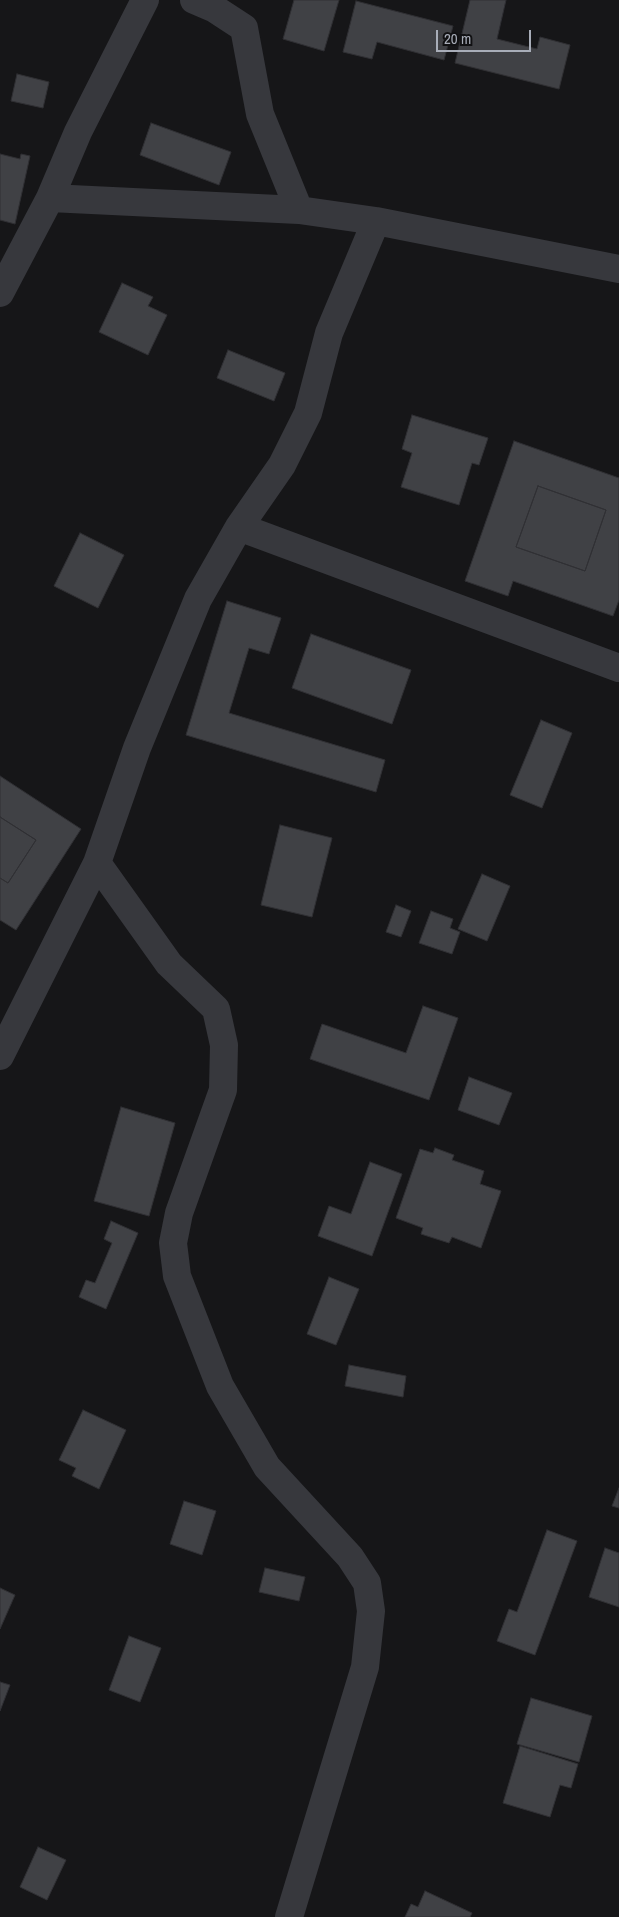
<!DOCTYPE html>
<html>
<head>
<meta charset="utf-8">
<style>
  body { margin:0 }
  #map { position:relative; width:619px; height:1917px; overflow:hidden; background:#161618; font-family:"Archivo Narrow",sans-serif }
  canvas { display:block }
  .scale { position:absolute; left:436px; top:30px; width:95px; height:22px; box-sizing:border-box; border:2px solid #a8adb8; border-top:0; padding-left:6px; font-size:15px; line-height:18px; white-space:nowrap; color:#a8adb8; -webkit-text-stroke:4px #111113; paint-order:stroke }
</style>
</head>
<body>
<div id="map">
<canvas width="619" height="1917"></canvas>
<div class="scale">20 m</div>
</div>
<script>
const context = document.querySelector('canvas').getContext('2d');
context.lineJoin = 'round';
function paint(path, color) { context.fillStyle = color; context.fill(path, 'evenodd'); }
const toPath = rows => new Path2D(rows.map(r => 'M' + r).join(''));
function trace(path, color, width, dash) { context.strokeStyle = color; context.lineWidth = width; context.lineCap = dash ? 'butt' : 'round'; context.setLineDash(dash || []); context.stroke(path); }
const building = toPath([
  [294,0,339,0,324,51,283,39,294,0],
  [470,0,506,0,497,39,537,49,540,37,570,45,559,89,455,63,470,0],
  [356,1,453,26,444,60,377,42,372,59,343,52,356,1],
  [17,74,49,82,43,108,11,101,17,74],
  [151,123,231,152,219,185,140,155,151,123],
  [0,154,20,159,21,154,30,156,15,224,0,220,0,154],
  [122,283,153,297,148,306,167,315,148,355,99,332,122,283],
  [228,350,285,373,274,401,217,378,228,350],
  [412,415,488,438,479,465,472,463,459,505,401,487,412,453,402,449,412,415],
  [514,441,619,478,619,600,613,616,513,581,508,596,465,581,514,441],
  [538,486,606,510,585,571,516,547,538,486],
  [538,486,606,510,585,571,516,547,538,486],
  [80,533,124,555,98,608,54,586,80,533],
  [227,601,281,618,269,654,249,648,229,713,385,760,376,792,186,735,227,601],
  [311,634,411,670,392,724,292,688,311,634],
  [541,720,572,733,542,808,510,795,541,720],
  [0,776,81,829,16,930,0,920,0,878,8,883,36,840,0,817,0,776],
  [0,817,36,840,8,883,0,878,0,817],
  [280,825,332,838,312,917,261,905,280,825],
  [482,874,510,886,487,941,458,929,482,874],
  [396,905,411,911,401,937,386,932,396,905],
  [431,911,453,919,450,928,460,932,452,954,419,943,431,911],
  [423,1006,458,1018,429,1100,310,1059,322,1024,406,1053,423,1006],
  [469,1077,512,1093,499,1125,458,1110,469,1077],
  [121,1107,175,1123,149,1216,94,1201,121,1107],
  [435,1148,454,1155,452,1160,484,1171,480,1184,501,1191,481,1248,452,1237,449,1243,421,1234,423,1228,396,1218,420,1149,433,1153,435,1148],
  [370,1162,402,1174,372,1256,318,1236,329,1206,351,1214,370,1162],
  [111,1221,138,1233,106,1309,79,1297,86,1280,95,1283,112,1243,104,1239,111,1221],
  [329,1277,359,1289,336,1345,307,1334,329,1277],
  [349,1365,406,1376,403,1397,345,1386,349,1365],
  [83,1410,126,1430,99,1489,72,1476,76,1468,59,1460,83,1410],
  [619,1488,619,1508,612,1506,619,1488],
  [184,1501,216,1511,202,1555,170,1544,184,1501],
  [547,1530,577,1541,535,1655,497,1641,509,1609,517,1612,547,1530],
  [605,1548,619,1553,619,1607,589,1597,605,1548],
  [265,1568,305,1577,299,1601,259,1592,265,1568],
  [0,1588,15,1595,0,1629,0,1588],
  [129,1636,161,1648,140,1702,109,1690,129,1636],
  [0,1682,10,1685,0,1711,0,1682],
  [531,1698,592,1716,579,1762,517,1744,531,1698],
  [520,1746,578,1764,571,1788,560,1785,550,1817,503,1803,520,1746],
  [38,1847,66,1860,47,1900,20,1887,38,1847],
  [425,1891,472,1913,470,1917,405,1917,411,1904,418,1907,425,1891]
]);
paint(building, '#404145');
trace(building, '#303034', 1);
trace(toPath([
  [194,0,215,9,244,28,260,114,299,210],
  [50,198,299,210,376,221,619,269],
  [0,293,50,198,78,132,145,0],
  [239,527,619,668],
  [97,863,169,964,216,1009,224,1045,223,1090,179,1213,173,1243,177,1276,220,1386,267,1467,350,1557,367,1583,371,1611,365,1667,289,1917],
  [0,1056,97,863,137,748,198,599,239,527,282,465,308,413,329,333,376,221]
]), '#37383d', 28);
</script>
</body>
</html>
